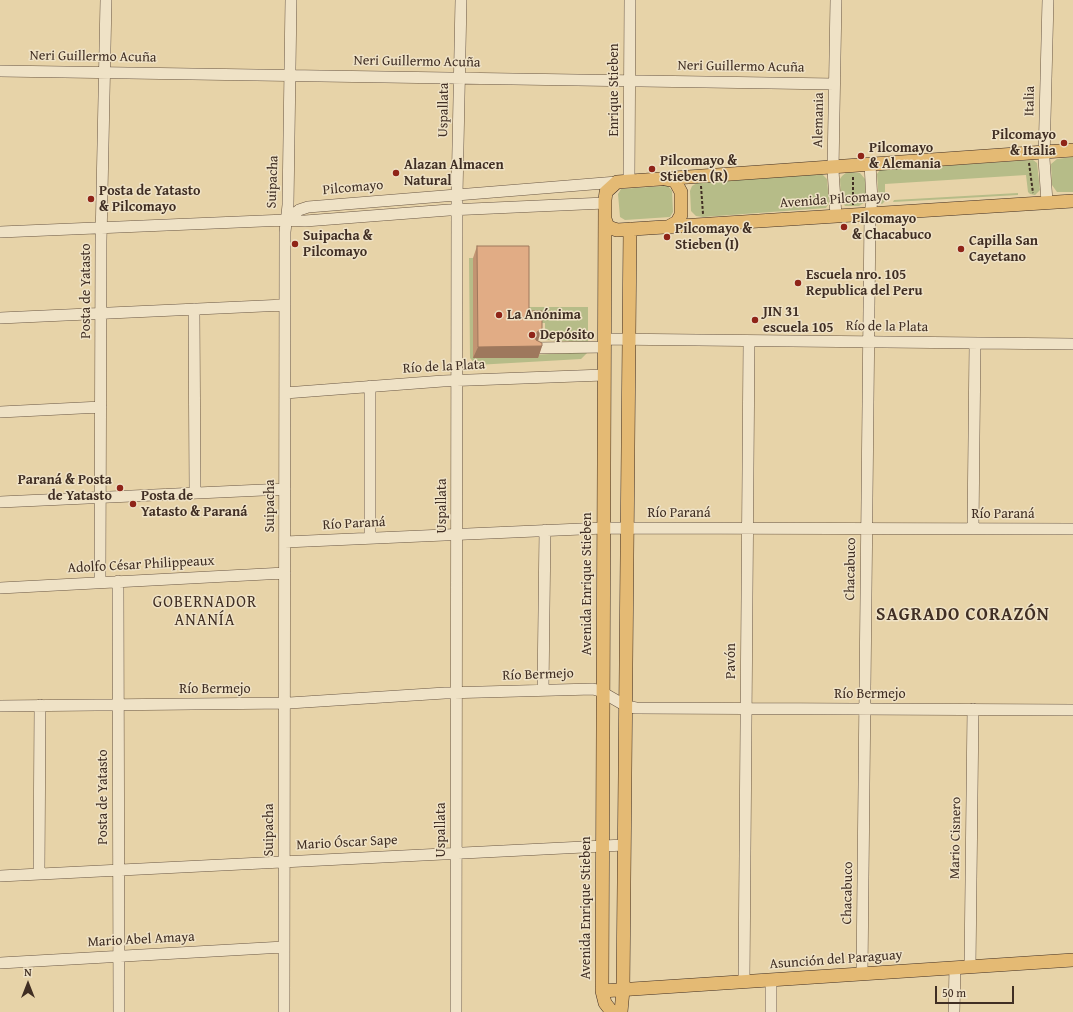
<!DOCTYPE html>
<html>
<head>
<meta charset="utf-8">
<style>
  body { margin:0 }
  #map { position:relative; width:1073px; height:1012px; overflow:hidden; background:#e7d3a8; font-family:"Gentium Book Plus",serif }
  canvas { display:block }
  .north { position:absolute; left:8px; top:964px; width:40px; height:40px; -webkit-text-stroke:3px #efe2c6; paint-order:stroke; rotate:0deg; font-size:11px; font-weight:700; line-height:16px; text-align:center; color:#402e23 }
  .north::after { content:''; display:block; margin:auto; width:14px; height:18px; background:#402e23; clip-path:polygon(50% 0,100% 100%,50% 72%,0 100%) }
  .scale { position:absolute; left:935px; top:986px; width:79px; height:18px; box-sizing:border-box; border:2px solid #402e23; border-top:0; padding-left:5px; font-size:12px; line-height:14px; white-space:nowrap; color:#402e23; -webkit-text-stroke:3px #efe2c6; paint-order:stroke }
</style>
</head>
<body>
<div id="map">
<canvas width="1073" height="1012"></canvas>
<div class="north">N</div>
<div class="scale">50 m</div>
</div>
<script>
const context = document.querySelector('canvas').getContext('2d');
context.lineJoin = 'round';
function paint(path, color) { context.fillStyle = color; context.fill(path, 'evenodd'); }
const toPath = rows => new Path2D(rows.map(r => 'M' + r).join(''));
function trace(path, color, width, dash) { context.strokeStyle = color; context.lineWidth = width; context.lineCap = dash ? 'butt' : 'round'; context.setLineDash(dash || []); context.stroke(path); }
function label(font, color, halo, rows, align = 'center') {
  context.font = font + ' "Gentium Book Plus",serif'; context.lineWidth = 3; context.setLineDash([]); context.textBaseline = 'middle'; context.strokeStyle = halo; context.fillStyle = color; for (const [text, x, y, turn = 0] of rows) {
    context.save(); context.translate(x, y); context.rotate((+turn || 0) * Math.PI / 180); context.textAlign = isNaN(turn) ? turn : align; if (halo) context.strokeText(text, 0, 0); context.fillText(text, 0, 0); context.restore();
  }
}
paint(toPath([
  [1073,157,1073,192,1057,192,1052,185,1051,164,1057,159],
  [1033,160,1037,163,1040,190,1035,195,1030,194,1028,192,1026,175,885,184,885,201,882,204,879,202,877,174,880,170],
  [847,172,860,173,865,179,866,199,865,202,859,206,845,206,841,200,840,179,842,176],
  [822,174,827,179,829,203,826,208,703,217,696,216,691,211,690,191,692,186,697,183],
  [664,186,668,186,672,191,673,212,670,217,625,220,620,217,618,194,621,189],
  [1018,193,1018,195,893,202,894,200],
  [469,258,473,258,473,358,588,352,581,359,476,365,470,358],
  [525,307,588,307,588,342,545,340,545,323,525,323]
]), '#b6bc88');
const minor = toPath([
  [836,0,833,170,836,216],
  [0,71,834,84],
  [629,181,630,0],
  [1047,202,1044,159,1048,0],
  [286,220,299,210,308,207,617,182],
  [0,232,286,220,305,221,449,210,605,203],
  [194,309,195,493],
  [0,318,285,305],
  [604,339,1073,344],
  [538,348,604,347],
  [285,393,443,381,604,375],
  [0,412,101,407],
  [0,502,285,489],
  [973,529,975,344],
  [370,538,370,386],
  [285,542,604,528,1073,529],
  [118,581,119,1012],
  [100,582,101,241,106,0],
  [0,588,285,573],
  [543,690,545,530],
  [0,706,289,703,445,693,593,689,600,691,626,706,636,708,1073,710],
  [39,874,40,705],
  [0,876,624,845],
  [0,963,284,947],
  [970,967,973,709],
  [862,974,870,214,872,201,870,164],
  [744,982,749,341],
  [284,1012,285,232,288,205,291,0],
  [456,1012,457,195,461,0],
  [771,1012,771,980],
  [954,1012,955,968]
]);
const major = toPath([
  [665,179,675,181,681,192,681,215,677,222,668,227],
  [605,219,608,227,617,230,1073,201],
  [602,991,1073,960],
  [612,1012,605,1003,602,991,605,200,606,192,617,182,1073,150],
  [621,1012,623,990,630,229]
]);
trace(minor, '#6a5744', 12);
trace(major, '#402e23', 14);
trace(toPath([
  [1029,163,1033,193],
  [701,186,703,214],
  [853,205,853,177]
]), '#402e23', 2, [3, 2]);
trace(minor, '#efe2c6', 11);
trace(major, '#e4ba74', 13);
paint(toPath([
  [477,246,529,311,538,341,542,346,538,358,473,358,473,258]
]), '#c29472');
paint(toPath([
  [542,329,538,341,542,346,538,358,473,358,478,347,535,336,538,331]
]), '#9e785d');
const building = toPath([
  [477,246,529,246,529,311,542,311,542,329,538,331,535,336,536,340,542,343,542,346,478,347,477,246]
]);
paint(building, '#e1ac85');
trace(building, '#9e785d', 1);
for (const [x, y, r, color] of [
  [1064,143,4,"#8f2418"],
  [861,156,4,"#8f2418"],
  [652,169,4,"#8f2418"],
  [396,173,4,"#8f2418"],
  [91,199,4,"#8f2418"],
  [844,227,4,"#8f2418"],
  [667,237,4,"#8f2418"],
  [295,244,4,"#8f2418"],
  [961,249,4,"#8f2418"],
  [798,283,4,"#8f2418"],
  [499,315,4,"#8f2418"],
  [755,320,4,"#8f2418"],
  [532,335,4,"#8f2418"],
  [120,488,4,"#8f2418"],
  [133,504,4,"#8f2418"]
]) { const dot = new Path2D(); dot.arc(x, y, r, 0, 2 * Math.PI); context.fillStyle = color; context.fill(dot); trace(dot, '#efe2c6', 1.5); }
label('14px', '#402e23', '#efe2c6', [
  ["Neri Guillermo Acuña",93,57,1],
  ["Neri Guillermo Acuña",417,62,1],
  ["Neri Guillermo Acuña",741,67,1],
  ["Enrique Stieben",614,90,-90],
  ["Italia",1030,101,-89],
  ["Uspallata",444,110,-89],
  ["Alemania",819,120,-89],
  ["Suipacha",273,182,-88],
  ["Pilcomayo",353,188,-5],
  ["Avenida Pilcomayo",835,200,-4],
  ["Posta de Yatasto",86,291,-90],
  ["Río de la Plata",887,327,1],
  ["Río de la Plata",444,367,-3],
  ["Suipacha",270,506,-90],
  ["Uspallata",442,506,-90],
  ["Río Paraná",679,513],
  ["Río Paraná",1003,514],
  ["Río Paraná",354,524,-3],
  ["Adolfo César Philippeaux",141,565,-3],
  ["Chacabuco",851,569,-89],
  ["Avenida Enrique Stieben",587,584,-90],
  ["Pavón",731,661,-90],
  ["Río Bermejo",538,675,-2],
  ["Río Bermejo",215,689],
  ["Río Bermejo",870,694],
  ["Posta de Yatasto",103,797,-90],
  ["Suipacha",269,830,-90],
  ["Uspallata",441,830,-90],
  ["Mario Cisnero",956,838,-89],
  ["Mario Óscar Sape",347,843,-3],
  ["Chacabuco",848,893,-89],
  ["Avenida Enrique Stieben",586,908,-90],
  ["Mario Abel Amaya",141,940,-3],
  ["Asunción del Paraguay",836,960,-4]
]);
label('bold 14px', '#402e23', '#efe2c6', [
  ["Pilcomayo",1056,135,"right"],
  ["& Italia",1056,151,"right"],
  ["Pilcomayo",869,148],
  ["& Alemania",869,164],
  ["Pilcomayo &",660,161],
  ["Stieben (R)",660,177],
  ["Alazan Almacen",404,165],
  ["Natural",404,181],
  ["Posta de Yatasto",99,191],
  ["& Pilcomayo",99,207],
  ["Pilcomayo",852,219],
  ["& Chacabuco",852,235],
  ["Pilcomayo &",675,229],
  ["Stieben (I)",675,245],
  ["Suipacha &",303,236],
  ["Pilcomayo",303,252],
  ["Capilla San",969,241],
  ["Cayetano",969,257],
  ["Escuela nro. 105",806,275],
  ["Republica del Peru",806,291],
  ["JIN 31",763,312],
  ["escuela 105",763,328],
  ["La Anónima",507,315],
  ["Depósito",540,335],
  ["Paraná & Posta",112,480,"right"],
  ["de Yatasto",112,496,"right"],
  ["Posta de",141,496],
  ["Yatasto & Paraná",141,512]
], 'left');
context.letterSpacing = '1px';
label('16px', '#402e23', '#efe2c6', [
  ["GOBERNADOR",205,603],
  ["ANANÍA",205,621]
]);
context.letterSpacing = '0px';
context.letterSpacing = '1px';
label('bold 18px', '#402e23', '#efe2c6', [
  ["SAGRADO CORAZÓN",963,615]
]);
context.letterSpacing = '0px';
</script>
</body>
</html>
